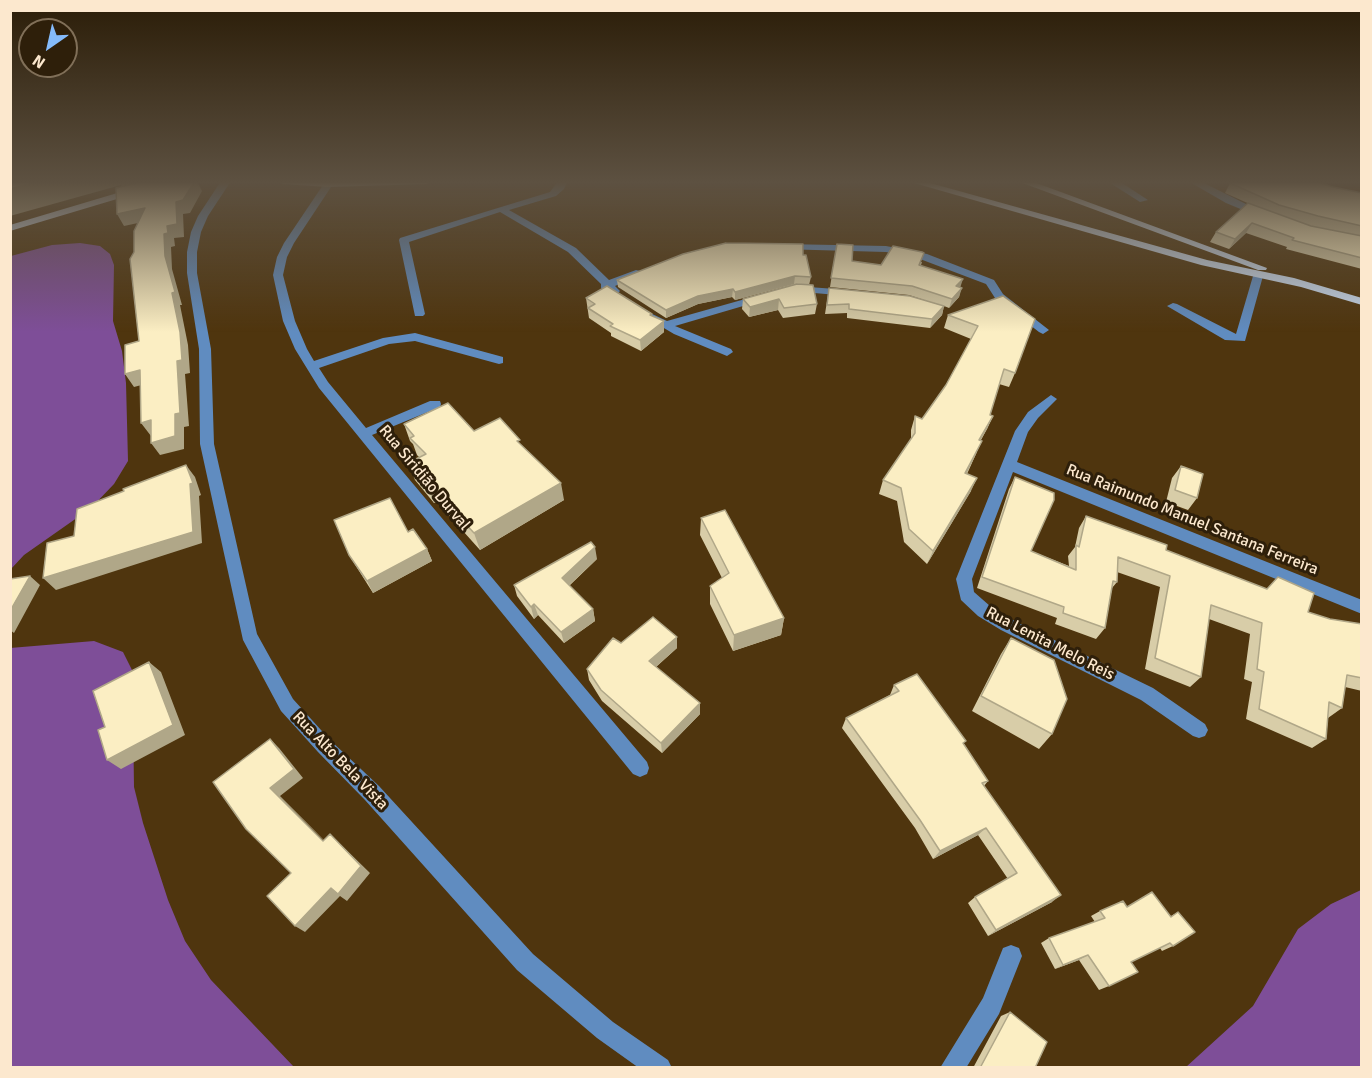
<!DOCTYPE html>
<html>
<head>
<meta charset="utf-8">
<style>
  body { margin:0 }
  #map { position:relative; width:1372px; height:1078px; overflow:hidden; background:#4f350e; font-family:Signika,sans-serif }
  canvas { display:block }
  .frame { position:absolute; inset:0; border:12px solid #fce8ce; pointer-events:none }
  .north { position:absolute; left:18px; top:18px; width:60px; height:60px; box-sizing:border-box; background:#2e1f0a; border:2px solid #806f58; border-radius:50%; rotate:214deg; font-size:16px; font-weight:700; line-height:24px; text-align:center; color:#fce8ce }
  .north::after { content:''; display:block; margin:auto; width:21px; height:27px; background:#85bbfb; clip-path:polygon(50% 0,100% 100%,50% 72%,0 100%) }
</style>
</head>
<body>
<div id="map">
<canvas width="1372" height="1078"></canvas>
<div class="frame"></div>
<div class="north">N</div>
</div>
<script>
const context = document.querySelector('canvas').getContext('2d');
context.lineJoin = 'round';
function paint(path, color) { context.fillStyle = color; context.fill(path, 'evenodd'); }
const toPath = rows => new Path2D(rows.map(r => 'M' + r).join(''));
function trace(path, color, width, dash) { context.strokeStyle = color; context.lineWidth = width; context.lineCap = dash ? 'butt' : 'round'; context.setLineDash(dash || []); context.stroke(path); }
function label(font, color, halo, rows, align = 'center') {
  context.font = font + ' Signika,sans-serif'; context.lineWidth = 6; context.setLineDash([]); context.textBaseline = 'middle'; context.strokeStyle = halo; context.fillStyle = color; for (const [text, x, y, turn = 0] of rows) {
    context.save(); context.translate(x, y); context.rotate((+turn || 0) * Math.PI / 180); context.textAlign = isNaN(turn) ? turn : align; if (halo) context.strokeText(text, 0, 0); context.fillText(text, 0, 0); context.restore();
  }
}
paint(toPath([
  [80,243,100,246,110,254,114,265,113,321,122,351,126,383,128,461,114,484,91,508,24,555,11,569,11,256,52,245],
  [94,641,123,652,136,678,133,715,134,787,143,823,168,900,185,941,211,980,294,1067,11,1067,10,648],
  [1361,890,1361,1067,1186,1067,1253,1006,1298,929,1331,904]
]), '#7e4e98');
paint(toPath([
  [221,181,231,181,208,216,201,232,197,252,197,273,211,349,214,444,257,634,293,699,330,740,379,786,533,954,613,1022,668,1060,672,1068,639,1068,597,1038,517,970,365,800,318,752,281,711,243,640,200,444,199,349,187,273,187,252,191,232,198,216,221,181],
  [558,181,568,181,564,189,556,196,509,210,576,248,609,280,636,270,640,271,640,275,615,286,620,291,618,293,610,293,601,288,601,284,568,252,500,212,409,242,425,314,423,316,415,316,399,240,400,238,550,192,558,181],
  [1107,181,1119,181,1148,200,1140,202,1107,181],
  [1188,181,1200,181,1268,215,1260,217,1226,203,1188,181],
  [325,182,333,184,294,243,287,257,283,275,295,321,307,349,314,361,383,338,415,333,503,357,503,363,499,364,415,341,389,344,319,368,328,382,366,428,430,401,440,401,441,404,440,407,372,435,647,762,649,768,647,774,640,777,633,774,319,388,295,349,283,321,273,275,277,257,284,243,325,182],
  [784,244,886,246,927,254,994,280,1003,294,1049,330,1043,334,1039,332,995,298,986,284,920,259,886,252,780,249,779,247,784,244],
  [1258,273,1263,276,1245,341,1225,340,1167,306,1173,303,1177,304,1236,334,1253,276,1258,273],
  [795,286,849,290,855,293,849,296,791,291,791,287,795,286],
  [763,294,769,297,767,299,675,326,731,349,733,352,727,356,674,334,642,315,648,312,667,321,763,294],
  [1051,395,1057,399,1038,418,1028,432,1017,462,1362,600,1362,614,1013,472,972,579,974,592,990,606,1013,620,1153,688,1205,724,1208,730,1205,736,1199,738,1193,736,1141,700,1001,630,978,616,961,600,956,579,1015,431,1028,412,1051,395],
  [1011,945,1019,948,1022,956,999,1014,966,1068,940,1068,983,998,1003,948,1011,945]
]), '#608cc0');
paint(toPath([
  [278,181,432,181,427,184,328,187,283,184,278,181],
  [907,181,923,181,1207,260,1294,278,1362,298,1362,305,1301,287,1201,265,907,181],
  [1017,181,1031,181,1267,268,1266,270,1258,270,1017,181],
  [134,188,139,191,137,193,10,231,10,225,134,188]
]), '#c7d8ed');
paint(toPath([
  [1230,183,1333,187,1362,193,1362,269,1286,249,1287,247,1246,233,1229,249,1210,242,1216,232,1252,205,1225,193],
  [837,244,852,261,881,265,922,262,921,265,961,288,959,297,949,308,944,306,942,315,930,328,847,318,847,313,825,314,829,288,942,306,909,295,830,287],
  [803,255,811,277,809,285,817,304,815,314,783,318,778,310,749,317,742,309,743,299,796,284,735,300,732,297,698,304,666,318,618,287,617,280],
  [1003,296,1015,373,1009,387,999,384,990,415,993,416,987,429,981,440,976,454,967,474,971,491,927,564,904,542,897,501,879,494,883,480,911,440,911,430,915,416,922,419,946,385,971,339,944,328,948,315],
  [586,298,652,316,664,332,641,351,611,336,611,333,589,318],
  [404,424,474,431,522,446,564,500,480,550,437,502,434,503,415,480,408,463,419,457,417,455,413,444,410,441],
  [1181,466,1197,498,1188,510,1166,502,1172,478],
  [1015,477,1031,551,1069,566,1068,556,1075,547,1079,528,1086,516,1308,612,1330,619,1362,624,1362,691,1345,687,1342,708,1328,718,1326,739,1312,748,1246,719,1252,682,1244,679,1250,634,1209,619,1201,677,1190,687,1145,669,1160,587,1117,572,1117,582,1112,588,1105,628,1096,639,1055,624,1057,618,977,588,1009,489],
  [701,518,784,618,781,635,733,651,710,604,710,586,722,578,700,535],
  [408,532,427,549,432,561,373,593,349,555],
  [597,559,569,586,593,609,595,621,564,643,538,615,534,619,517,596,514,585],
  [1011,638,1052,734,1039,749,972,711,1001,654],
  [621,643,677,648,656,667,700,703,700,714,662,753,602,701,589,680,587,669],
  [894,685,964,744,988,781,984,786,1052,902,988,936,968,903,975,897,1008,879,978,835,933,859,915,828,842,728,846,718,890,695],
  [1127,907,1171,916,1178,912,1173,946,1162,951,1160,948,1131,962,1109,986,1099,990,1079,960,1055,969,1041,943,1049,938,1095,922,1091,916,1100,911],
  [1010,1012,1035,1068,973,1068,1001,1016]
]), '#d8cda8');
paint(toPath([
  [41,181,162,181,123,189,121,185,10,216,10,189],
  [195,181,197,181,202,191,190,213,183,214,184,237,174,238,175,246,171,247,172,269,182,305,180,305,188,345,190,373,185,374,189,426,184,427,184,449,160,455,151,443,165,256,164,234,176,202],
  [145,208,152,220,124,226,117,214],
  [1252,223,1246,233,1229,249,1235,239],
  [795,276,794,284,735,300,735,292],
  [963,279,960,288,956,286],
  [962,288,959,297,949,308,952,299],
  [733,289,732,297,698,304,666,318,666,310,698,296],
  [779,299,778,310,749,317,750,307],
  [944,306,942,315,930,328,932,319],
  [664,321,664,332,641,351,640,340],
  [140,370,149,383,134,387,125,374],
  [993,416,987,429,973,453,979,440],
  [151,420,151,436,141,423],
  [982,441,976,454,960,487,965,473],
  [186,465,195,477,201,495,199,496,202,543,56,590,43,578],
  [977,478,971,491,927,564,933,551],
  [561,483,564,500,480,550,474,533],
  [430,485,437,502,434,503,427,486],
  [595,547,597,559,564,590,562,578],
  [427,549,432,561,373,593,367,581],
  [30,576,40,585,14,633,10,630,10,611],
  [534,604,538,615,534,619,531,607],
  [593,609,595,621,564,643,561,632],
  [784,618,781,635,733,651,734,635],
  [677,637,677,648,650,672,649,661],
  [149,662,161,672,185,735,121,769,107,760],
  [700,703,700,714,662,753,661,743],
  [270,739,279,748,303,778,280,796,332,848,270,788],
  [986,828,978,835,933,859,940,851],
  [330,834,370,873,347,901,340,896,305,932,295,926],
  [1061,895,1052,902,988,936,996,930],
  [1088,955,1079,960,1055,969,1063,965]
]), '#b0a788');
const building = toPath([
  [10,181,41,181,10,189,10,181],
  [145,181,179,181,178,182,195,181,183,200,176,202,177,224,167,226,168,233,164,234,165,256,175,292,172,293,180,332,182,360,177,361,180,413,175,414,175,436,151,443,151,420,141,423,140,370,125,374,125,345,139,341,130,259,134,252,134,231,145,208,117,214,116,188,145,181],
  [1237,181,1314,181,1333,187,1362,193,1362,226,1318,216,1279,205,1230,183,1237,181],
  [1248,203,1311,226,1362,236,1362,258,1292,240,1294,238,1252,223,1235,239,1216,232,1248,203],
  [726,243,803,244,803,255,806,255,811,277,795,276,735,292,733,289,698,296,666,310,617,280,683,254,726,243],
  [837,244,853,245,852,261,881,265,893,246,922,252,924,253,919,265,963,279,956,286,962,288,952,299,912,286,831,278,837,244],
  [797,284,813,285,817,304,784,308,779,299,750,307,743,299,797,284],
  [607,286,652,314,650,315,664,321,640,340,610,326,613,324,588,308,595,304,586,298,607,286],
  [829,288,910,296,944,306,932,319,849,309,849,304,827,305,829,288],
  [1003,296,1035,319,1015,373,1004,369,990,415,993,416,979,440,982,441,965,473,977,478,933,551,909,529,901,488,883,480,915,433,915,416,922,419,946,385,978,326,948,315,1003,296],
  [448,403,474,431,500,418,520,440,517,441,561,483,474,533,430,485,427,486,408,463,426,454,410,438,414,436,404,424,448,403],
  [186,465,193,483,190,484,193,532,43,578,47,543,74,536,77,509,124,491,123,489,186,465],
  [1181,466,1203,474,1197,498,1175,490,1181,466],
  [1015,477,1054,493,1054,500,1031,551,1076,570,1076,545,1079,547,1086,516,1167,545,1166,550,1267,589,1278,577,1314,593,1308,612,1330,619,1362,624,1362,678,1347,675,1342,708,1329,702,1326,739,1259,709,1264,672,1257,669,1262,623,1211,605,1201,677,1155,658,1170,576,1118,557,1117,582,1113,581,1105,628,1063,613,1064,607,982,577,1015,477],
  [390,498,408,532,413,529,427,549,367,581,349,555,334,520,390,498],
  [725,510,784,618,734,635,710,586,729,573,701,518,725,510],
  [591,542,595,547,562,578,593,609,561,632,534,604,531,607,514,585,591,542],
  [30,576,10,611,10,579,30,576],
  [653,617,677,637,649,661,700,703,661,743,601,690,587,669,613,638,621,643,653,617],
  [1011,638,1054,660,1067,699,1052,734,981,696,1011,638],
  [149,662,173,725,107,760,98,730,105,727,93,691,149,662],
  [917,674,966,741,963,743,988,781,982,783,1061,895,996,930,975,897,1017,873,986,828,940,851,920,820,846,718,899,691,894,685,917,674],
  [270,739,294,769,270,788,323,841,330,834,361,866,338,894,331,888,295,926,267,896,291,873,246,829,213,782,270,739],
  [1152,892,1171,917,1178,912,1195,932,1173,946,1170,943,1131,962,1138,972,1109,986,1088,955,1063,965,1049,938,1105,918,1100,911,1123,901,1127,907,1152,892],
  [1010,1012,1047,1042,1035,1068,980,1068,1010,1012]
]);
paint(building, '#fbeec3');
trace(building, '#b0a788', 1.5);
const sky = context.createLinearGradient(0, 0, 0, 332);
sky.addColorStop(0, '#2b1d08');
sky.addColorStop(0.55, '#5d5141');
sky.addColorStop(1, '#5d514100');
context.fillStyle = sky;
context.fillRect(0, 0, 1372, 332);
label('16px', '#fce8ce', '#2e1f0a', [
  ["Rua Siridião Durval",424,478,50],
  ["Rua Raimundo Manuel Santana Ferreira",1192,520,22],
  ["Rua Lenita Melo Reis",1050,644,27],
  ["Rua Alto Bela Vista",340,761,46]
]);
</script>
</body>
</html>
